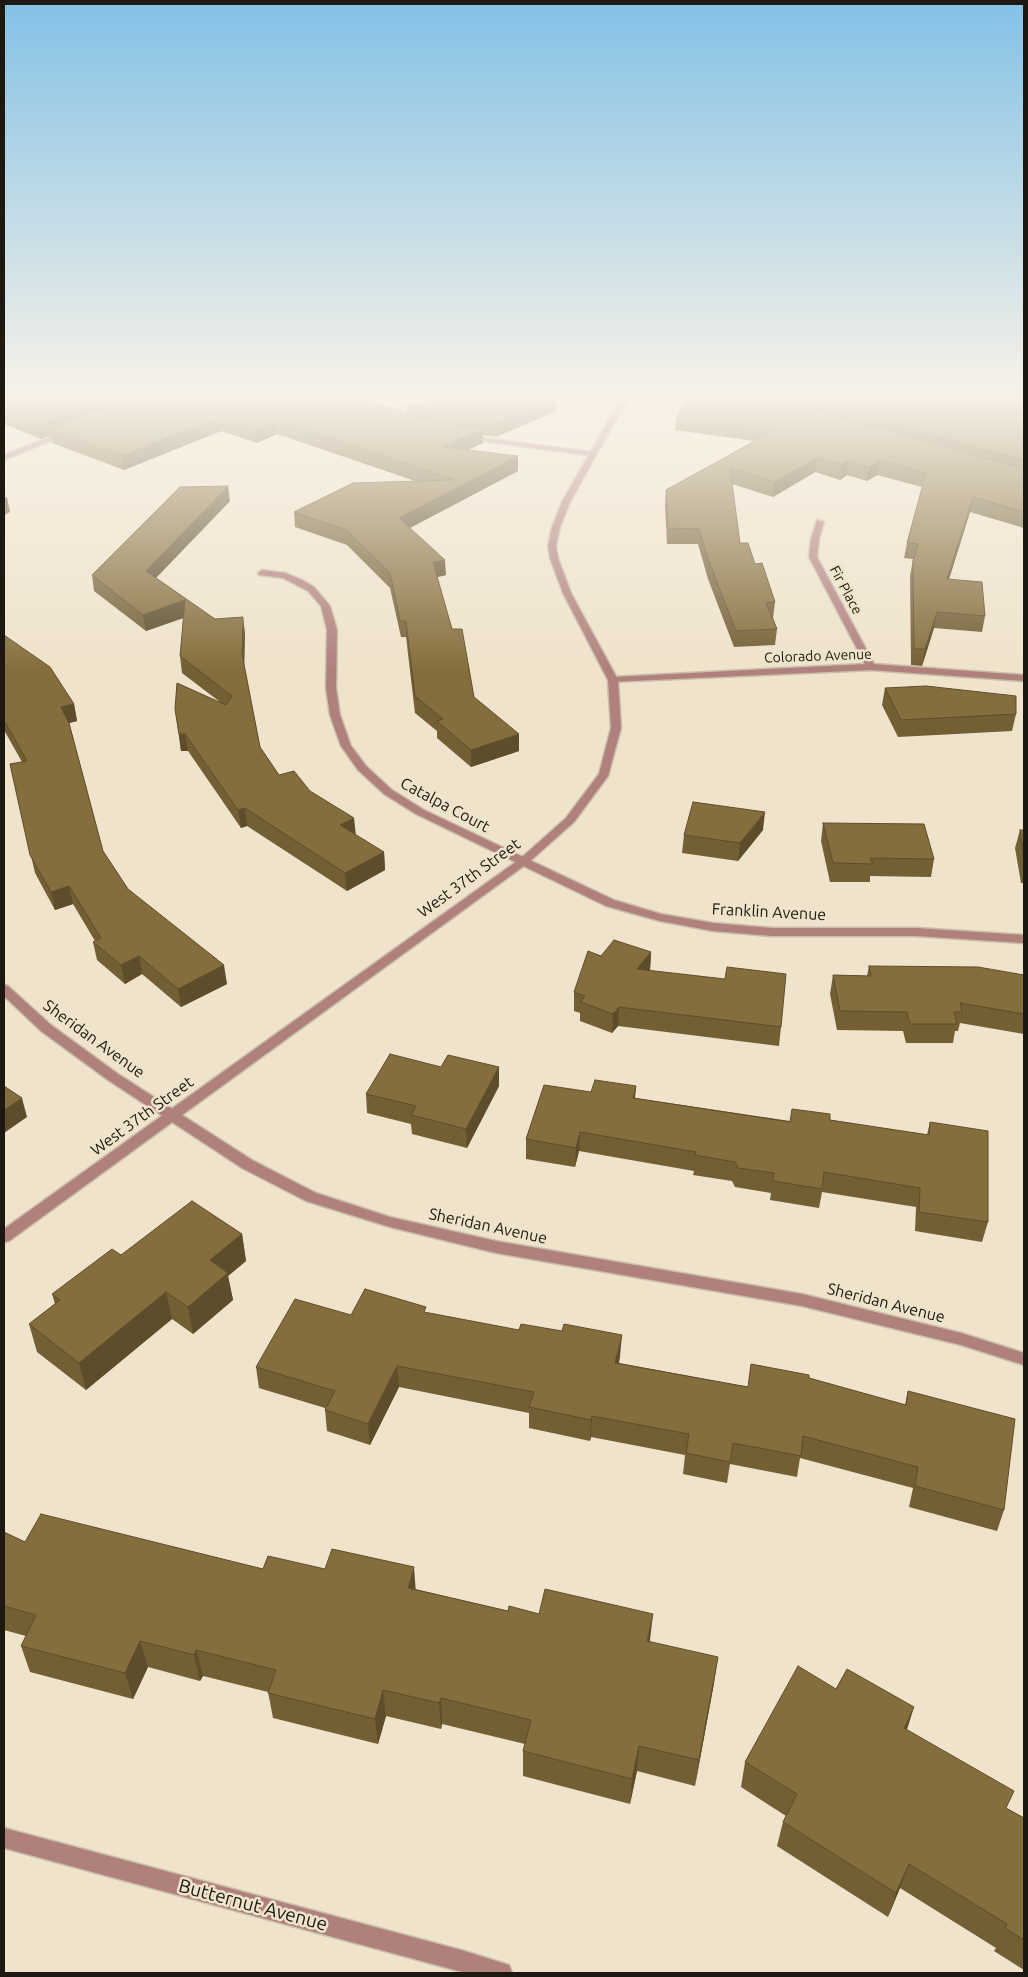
<!DOCTYPE html>
<html>
<head>
<meta charset="utf-8">
<style>
  body { margin:0 }
  #map { position:relative; width:1028px; height:1977px; overflow:hidden; background:#efe3cb; font-family:Ubuntu,sans-serif }
  canvas { display:block }
  .frame { position:absolute; inset:0; border:5px solid #1d1810; pointer-events:none }
</style>
</head>
<body>
<div id="map">
<canvas width="1028" height="1977"></canvas>
<div class="frame"></div>
</div>
<script>
const context = document.querySelector('canvas').getContext('2d');
context.lineJoin = 'round';
const toPath = rows => new Path2D(rows.map(r => 'M' + r).join(''));
function trace(path, color, width, dash) { context.strokeStyle = color; context.lineWidth = width; context.lineCap = dash ? 'butt' : 'round'; context.setLineDash(dash || []); context.stroke(path); }
function paint(path, color) { context.fillStyle = color; context.fill(path, 'evenodd'); }
function label(font, color, halo, rows, align = 'center') {
  context.font = font + ' Ubuntu,sans-serif'; context.lineWidth = 5; context.setLineDash([]); context.textBaseline = 'middle'; context.strokeStyle = halo; context.fillStyle = color; for (const [text, x, y, turn = 0] of rows) {
    context.save(); context.translate(x, y); context.rotate((+turn || 0) * Math.PI / 180); context.textAlign = isNaN(turn) ? turn : align; if (halo) context.strokeText(text, 0, 0); context.fillText(text, 0, 0); context.restore();
  }
}
const minor = toPath([
  [317,393,328,393,359,405,352,407,317,393],
  [64,431,71,433,4,460,4,455,64,431],
  [463,435,593,452,597,454,593,456,466,439,463,439,463,435],
  [817,520,824,522,819,539,817,557,874,664,1024,675,1024,681,871,670,610,682,610,678,613,677,865,664,809,557,811,539,817,520],
  [262,570,285,573,302,580,314,587,330,606,337,630,336,688,340,715,351,746,366,766,392,790,424,810,614,900,661,914,713,923,772,928,916,928,1024,935,1024,943,916,936,772,936,713,931,660,921,606,906,416,814,384,794,358,770,341,746,330,715,326,688,327,630,321,606,308,591,283,578,259,575,258,573,262,570],
  [4,985,8,986,51,1025,118,1074,252,1160,316,1193,390,1217,496,1241,802,1294,961,1333,1024,1353,1024,1365,961,1345,802,1306,496,1253,390,1227,306,1201,242,1168,108,1080,41,1031,4,996,4,985],
  [4,1828,461,1950,509,1965,512,1973,466,1973,4,1848,4,1828]
]);
const tertiary = toPath([
  [624,393,631,393,570,502,560,527,556,546,558,558,571,593,618,680,621,728,608,776,574,822,528,863,9,1241,4,1242,4,1229,520,859,566,818,599,774,611,728,608,680,563,593,550,558,548,546,552,527,562,502,624,393]
]);
trace(minor, '#c9bea9', 3);
trace(tertiary, '#c9bea9', 3);
paint(minor, '#b0807d');
paint(tertiary, '#b0807d');
paint(toPath([
  [4,393,128,393,129,398,407,413,407,404,436,405,399,393,544,393,556,411,496,437,483,435,483,443,467,450,518,471,410,528,446,575,437,577,452,629,474,697,519,751,471,767,437,738,437,731,415,713,406,637,401,637,390,588,347,545,295,527,294,512,415,481,277,434,257,443,221,431,124,470,52,443,51,435,41,439,4,424],
  [693,393,1024,393,1024,528,970,512,949,579,985,616,982,632,934,628,922,666,911,665,910,576,913,559,904,558,907,543,922,487,877,475,867,481,847,475,840,480,815,472,773,497,732,484,740,543,755,564,775,602,773,618,777,629,775,645,734,647,708,579,698,544,667,544,665,505,666,490,754,441,675,430,676,416],
  [230,501,156,578,215,619,245,633,244,665,260,747,279,775,310,791,355,835,384,852,385,870,347,891,247,826,241,828,188,751,181,751,175,709,220,702,182,673,180,656,184,618,146,631,94,591,92,575],
  [4,635,74,704,77,721,69,723,103,851,128,889,227,984,181,1007,142,974,125,984,97,960,93,942,95,941,73,904,55,910,35,873,10,764,22,762,4,730],
  [885,688,1016,714,1012,731,898,737,882,705],
  [823,823,934,859,931,877,870,876,870,882,830,882,821,841],
  [763,830,738,861,682,853,684,835],
  [1020,830,1024,830,1024,883,1021,883,1015,848],
  [651,952,650,970,781,1027,779,1046,618,1026,612,1033,580,1021,580,1013,574,1011,574,992,601,956],
  [869,966,1024,975,1024,1034,960,1023,958,1031,955,1031,953,1043,906,1043,903,1031,837,1030,830,994,833,975,867,976],
  [441,1067,499,1067,499,1086,467,1148,412,1134,411,1124,367,1113,366,1094],
  [636,1086,635,1098,790,1121,830,1120,927,1135,930,1122,988,1222,982,1242,915,1231,916,1207,822,1192,819,1208,770,1200,771,1193,735,1187,732,1181,693,1175,694,1171,579,1151,575,1167,526,1159,526,1139,591,1092],
  [242,1234,246,1261,228,1276,233,1300,193,1334,172,1319,86,1390,37,1352,29,1324,55,1304,52,1294,121,1255],
  [427,1313,620,1356,619,1363,748,1387,809,1378,905,1405,908,1391,1004,1510,997,1531,909,1507,913,1488,800,1458,797,1477,730,1464,727,1483,683,1474,685,1455,591,1437,590,1441,529,1428,529,1413,399,1387,370,1445,327,1431,325,1410,325,1408,259,1388,256,1367,351,1315],
  [4,1532,25,1542,263,1569,415,1589,508,1611,650,1641,714,1683,695,1786,637,1771,630,1804,523,1776,523,1751,525,1744,442,1724,441,1729,386,1716,378,1744,273,1718,268,1692,203,1676,200,1681,148,1667,133,1699,30,1672,21,1646,26,1636,4,1630],
  [907,1730,1006,1808,1024,1818,1024,1970,994,1951,996,1948,900,1888,888,1917,777,1846,783,1822,786,1816,741,1787,745,1762]
]), '#725f34');
paint(toPath([
  [120,393,128,393,130,404,50,429,51,435,41,439,38,425],
  [556,397,556,411,496,437,496,423],
  [219,417,221,431,124,470,122,456],
  [276,420,277,434,257,443,255,429],
  [483,429,483,443,442,462,442,447],
  [518,456,518,471,400,533,399,518],
  [817,458,815,472,773,497,774,482],
  [879,460,877,475,867,481,869,467],
  [849,461,847,475,840,480,841,465],
  [228,486,230,501,148,586,146,571],
  [7,497,10,512,4,515,4,498],
  [973,497,970,512,944,595,947,579],
  [445,560,446,575,433,578,433,562],
  [185,600,187,616,146,631,143,615],
  [937,612,934,628,922,666,925,649],
  [243,617,245,633,244,671,242,654],
  [74,704,77,721,65,724,61,707],
  [179,734,185,734,188,751,181,751],
  [519,734,519,751,471,767,471,750],
  [245,808,247,826,241,828,238,810],
  [765,812,763,830,738,861,740,843],
  [354,818,356,836,340,825],
  [384,852,385,870,347,891,345,873],
  [69,886,73,904,55,910,51,892],
  [651,952,650,971,637,969],
  [139,956,142,974,125,984,121,965],
  [224,965,227,984,181,1007,178,989],
  [619,1007,618,1026,612,1033,613,1014],
  [499,1067,499,1086,467,1148,466,1129],
  [636,1086,634,1105,633,1098],
  [22,1098,27,1117,4,1133,4,1110],
  [580,1132,579,1151,575,1167,576,1148],
  [242,1234,246,1261,228,1276,233,1300,193,1334,188,1307,210,1260],
  [166,1292,172,1319,86,1390,79,1363],
  [622,1335,620,1356,614,1384,615,1363],
  [397,1366,399,1387,370,1445,368,1424],
  [592,1416,591,1437,590,1441,591,1420],
  [414,1567,416,1594,408,1588],
  [653,1614,650,1640,644,1667,647,1641],
  [140,1641,148,1667,133,1699,125,1673],
  [196,1650,203,1676,200,1681,194,1655],
  [718,1657,714,1683,695,1786,699,1760],
  [383,1690,386,1716,378,1744,375,1719],
  [441,1698,442,1724,441,1729,439,1703],
  [914,1707,906,1733,904,1728],
  [639,1746,637,1771,630,1804,632,1779],
  [909,1864,900,1888,888,1917,896,1893]
]), '#5d4d2b');
const building = toPath([
  [4,393,120,393,38,425,4,412,4,393],
  [140,393,199,393,375,402,418,417,483,429,442,447,518,456,399,518,445,560,433,562,452,629,462,629,474,697,519,734,471,750,437,721,443,719,415,696,406,621,400,621,390,573,346,530,294,512,353,483,454,480,276,420,255,429,219,417,122,456,50,429,140,393],
  [441,393,544,393,556,397,496,423,458,418,425,410,407,404,463,406,464,400,441,393],
  [693,393,756,393,1024,469,1024,512,973,497,947,579,982,582,985,616,937,612,925,649,914,649,913,561,918,544,907,543,926,473,879,460,869,467,849,461,841,465,817,458,774,482,730,468,740,543,748,543,755,564,762,563,775,602,766,603,777,629,736,631,710,564,699,529,668,528,666,490,775,430,676,416,693,393],
  [787,393,1024,393,1024,461,787,393],
  [228,486,146,571,215,619,243,617,242,654,260,747,279,775,294,771,310,791,354,818,340,825,384,852,345,873,245,808,238,810,185,734,179,734,175,709,177,683,226,705,232,696,180,656,185,600,143,615,92,575,180,487,228,486],
  [4,635,50,667,74,704,61,707,69,723,103,851,128,889,224,965,178,989,139,956,121,965,93,942,101,938,69,886,51,892,30,855,10,764,27,761,4,720,4,635],
  [926,686,1016,696,1016,714,901,720,885,688,926,686],
  [693,802,765,812,740,843,684,835,693,802],
  [823,823,924,824,934,859,870,858,873,864,833,863,823,823],
  [1020,830,1024,830,1024,857,1020,830],
  [614,940,651,952,637,969,725,979,727,967,786,974,781,1027,619,1007,613,1014,581,1002,585,996,574,992,588,951,601,956,614,940],
  [869,966,978,967,1024,975,1024,1014,960,1003,962,1012,954,1012,957,1024,910,1024,907,1012,840,1011,833,975,871,976,869,966],
  [390,1054,441,1067,448,1055,499,1067,466,1129,411,1115,416,1106,366,1094,390,1054],
  [595,1080,636,1086,633,1098,790,1122,792,1109,830,1114,830,1120,929,1135,930,1122,988,1131,988,1222,919,1212,920,1188,824,1172,822,1189,773,1181,774,1173,738,1168,735,1162,695,1155,696,1152,580,1132,576,1148,526,1139,544,1085,591,1092,595,1080],
  [4,1086,22,1098,4,1110,4,1086],
  [192,1201,242,1234,210,1260,228,1273,188,1307,166,1292,79,1363,29,1324,60,1300,52,1294,112,1249,121,1255,192,1201],
  [365,1289,426,1307,424,1312,519,1330,521,1324,562,1331,564,1324,622,1335,615,1363,748,1387,751,1364,809,1375,809,1378,906,1405,908,1391,1015,1419,1004,1510,915,1486,918,1467,803,1436,801,1456,733,1443,730,1462,686,1453,689,1434,592,1416,591,1420,529,1407,534,1392,397,1366,368,1424,325,1410,335,1391,256,1367,295,1299,351,1315,365,1289],
  [41,1514,263,1569,268,1556,325,1569,332,1549,414,1567,408,1588,508,1611,509,1606,539,1614,545,1589,653,1614,647,1641,718,1657,699,1760,639,1746,632,1779,523,1751,531,1720,441,1698,439,1703,383,1690,375,1719,268,1693,276,1670,196,1650,194,1655,140,1641,125,1673,21,1646,36,1615,4,1606,4,1532,25,1542,41,1514],
  [798,1666,836,1689,847,1669,914,1707,904,1728,1014,1791,1006,1808,1024,1818,1024,1940,1005,1928,1007,1924,909,1864,896,1893,783,1822,797,1794,745,1762,798,1666]
]);
paint(building, '#856e3d');
trace(building, '#5d4d2b', 1);
const sky = context.createLinearGradient(0, 0, 0, 670);
sky.addColorStop(0, '#83c1e6');
sky.addColorStop(0.59, '#f8f2e8');
sky.addColorStop(1, '#f8f2e800');
context.fillStyle = sky;
context.fillRect(0, 0, 1028, 670);
label('14px', '#1d1810', '#efe3cb', [
  ["Fir Place",846,590,62],
  ["Colorado Avenue",818,656,-2]
]);
label('16px', '#1d1810', '#efe3cb', [
  ["Catalpa Court",445,805,28],
  ["West 37th Street",469,878,-36],
  ["Franklin Avenue",769,912,3],
  ["Sheridan Avenue",94,1039,36],
  ["West 37th Street",142,1116,-36],
  ["Sheridan Avenue",488,1226,12],
  ["Sheridan Avenue",886,1303,14]
]);
label('19px', '#1d1810', '#efe3cb', [
  ["Butternut Avenue",253,1905,15]
]);
</script>
</body>
</html>
